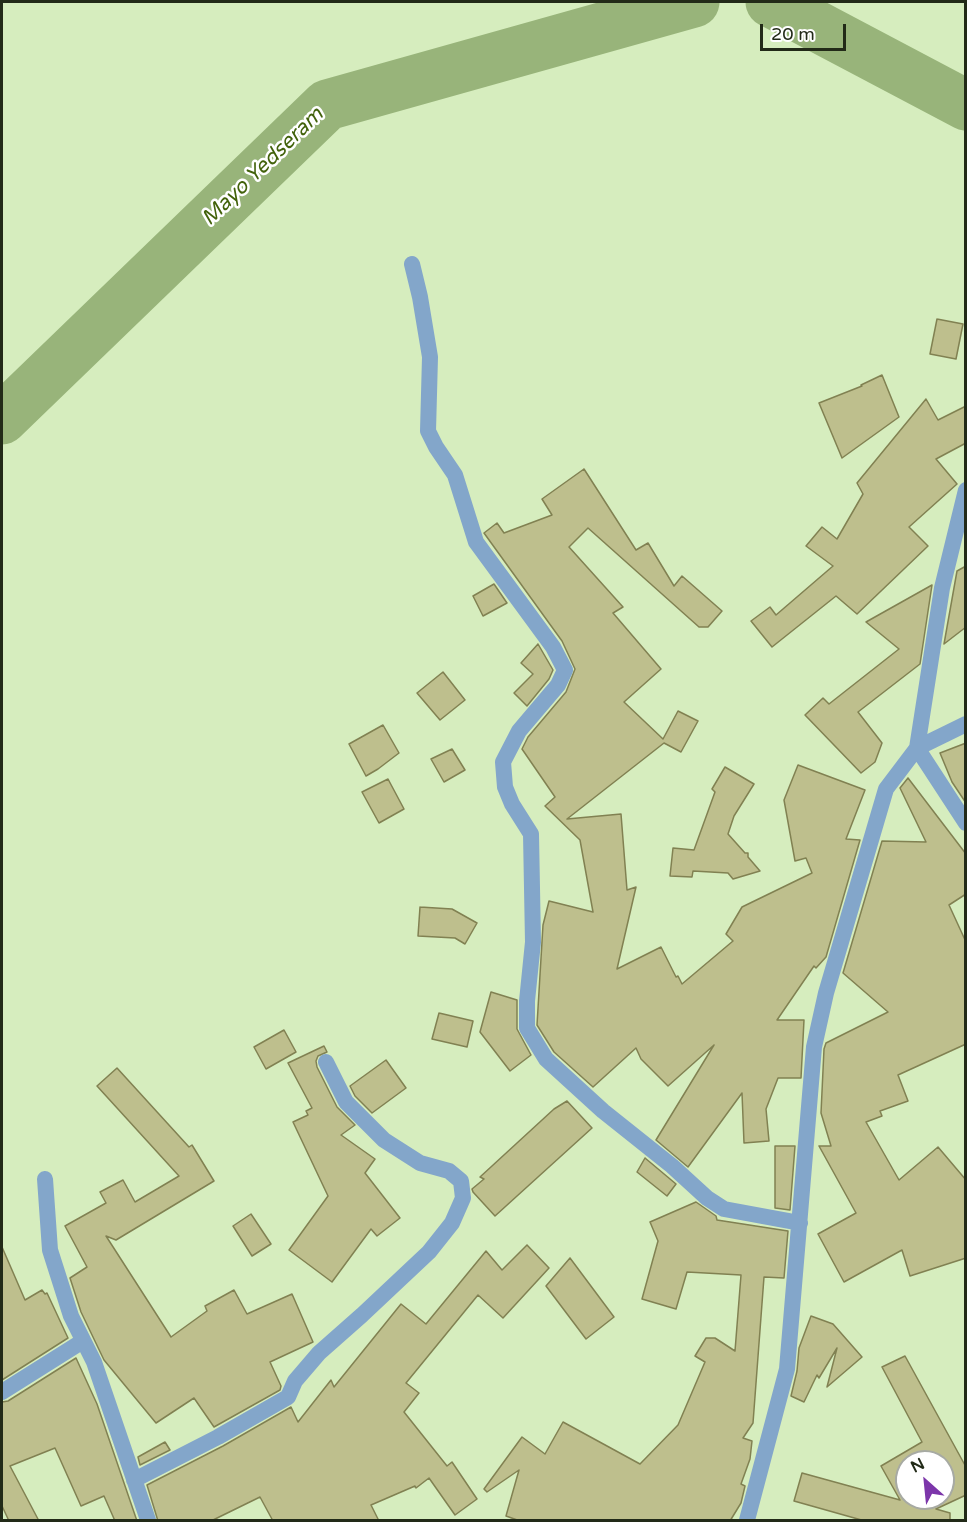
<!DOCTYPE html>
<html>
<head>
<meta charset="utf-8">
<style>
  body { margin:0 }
  #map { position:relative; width:967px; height:1522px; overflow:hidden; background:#d6edbe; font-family:"Varela Round",sans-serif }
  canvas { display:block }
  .frame { position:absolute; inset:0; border:3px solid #222a18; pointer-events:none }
  .north { position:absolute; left:895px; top:1450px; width:60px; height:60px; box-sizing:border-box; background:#fff; border:2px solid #a7aaa3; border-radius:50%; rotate:333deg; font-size:16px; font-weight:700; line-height:24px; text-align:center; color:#222a18 }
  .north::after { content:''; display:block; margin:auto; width:21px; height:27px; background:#7c36aa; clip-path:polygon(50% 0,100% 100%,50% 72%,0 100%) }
  .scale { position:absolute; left:760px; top:24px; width:86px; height:27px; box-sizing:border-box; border:3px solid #222a18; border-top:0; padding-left:8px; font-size:18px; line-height:21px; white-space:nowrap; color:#222a18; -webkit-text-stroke:4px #fff; paint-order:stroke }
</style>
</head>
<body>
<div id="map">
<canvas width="967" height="1522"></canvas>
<div class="frame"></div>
<div class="north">N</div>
<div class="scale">20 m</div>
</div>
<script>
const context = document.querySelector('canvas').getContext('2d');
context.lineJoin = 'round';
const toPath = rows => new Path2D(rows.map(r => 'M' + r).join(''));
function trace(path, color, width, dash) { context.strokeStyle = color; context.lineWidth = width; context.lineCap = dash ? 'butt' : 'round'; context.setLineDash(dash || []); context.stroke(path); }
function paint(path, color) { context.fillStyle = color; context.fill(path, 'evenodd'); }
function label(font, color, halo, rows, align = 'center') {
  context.font = font + ' "Varela Round",sans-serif'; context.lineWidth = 5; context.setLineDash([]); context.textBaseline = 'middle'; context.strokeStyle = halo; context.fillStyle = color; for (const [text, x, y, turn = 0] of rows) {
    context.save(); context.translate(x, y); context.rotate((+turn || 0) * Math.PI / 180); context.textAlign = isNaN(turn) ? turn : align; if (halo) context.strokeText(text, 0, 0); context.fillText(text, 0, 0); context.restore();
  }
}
trace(toPath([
  [771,2,966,105],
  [2,419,327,105,694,2]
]), '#98b47a', 51);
const building = toPath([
  [937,319,963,324,956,359,930,354,937,319],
  [882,375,899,417,842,458,819,403,862,386,861,385,882,375],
  [926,399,938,420,966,406,966,443,936,459,957,484,909,527,928,546,857,614,836,596,772,647,751,621,770,607,776,615,833,566,806,546,822,527,837,539,863,494,857,483,926,399],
  [584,469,636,550,648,543,674,586,682,576,722,611,708,627,699,627,588,528,569,547,623,607,613,613,661,669,624,702,663,739,678,711,698,721,681,752,664,743,567,819,621,814,627,890,636,887,617,969,661,947,676,977,678,976,682,984,733,941,726,934,742,907,812,873,806,858,795,861,784,800,798,765,865,790,846,839,860,840,826,957,816,968,814,966,777,1020,804,1020,801,1078,778,1078,766,1109,769,1141,744,1143,742,1093,688,1167,656,1140,714,1045,668,1086,641,1059,636,1048,593,1087,554,1052,537,1025,543,925,549,901,593,912,580,840,545,806,555,797,522,749,528,737,566,692,575,669,562,641,484,533,497,523,504,533,552,515,542,499,584,469],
  [966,566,966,627,944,644,957,571,966,566],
  [494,584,507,603,483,616,473,596,494,584],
  [932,585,920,664,858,712,882,743,875,762,861,773,805,715,823,698,829,704,899,649,866,622,932,585],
  [538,644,553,670,549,679,527,706,514,693,533,674,521,663,538,644],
  [443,672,465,700,440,720,417,693,443,672],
  [383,725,399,753,378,769,366,776,349,744,383,725],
  [966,743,966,803,952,782,940,753,966,743],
  [452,749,465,770,444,782,431,759,452,749],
  [725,767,754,784,734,816,728,834,745,853,748,853,748,857,760,871,733,879,728,873,693,871,692,877,670,876,673,848,694,850,715,792,712,789,725,767],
  [908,778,966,854,966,894,949,905,966,942,966,1044,898,1075,908,1101,880,1111,882,1116,866,1122,899,1180,938,1147,966,1180,966,1258,910,1276,902,1250,844,1282,818,1234,856,1213,819,1146,831,1146,821,1113,824,1049,826,1043,888,1012,843,973,882,841,926,842,900,788,908,778],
  [388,779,404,809,379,823,362,792,388,779],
  [420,907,452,909,477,923,465,944,455,938,418,936,420,907],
  [491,992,517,1000,517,1029,531,1055,510,1071,480,1032,491,992],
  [439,1013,473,1021,467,1047,432,1039,439,1013],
  [284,1030,296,1052,266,1069,254,1047,284,1030],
  [324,1046,327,1052,318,1056,316,1061,317,1067,337,1107,355,1125,341,1135,375,1159,365,1173,400,1218,377,1236,371,1229,332,1282,289,1250,328,1196,293,1122,308,1115,306,1111,312,1108,288,1063,324,1046],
  [386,1060,406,1088,372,1113,355,1096,350,1086,386,1060],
  [117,1068,189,1147,192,1145,214,1181,116,1240,106,1236,171,1337,207,1311,205,1306,234,1290,247,1314,292,1294,313,1342,270,1362,281,1386,280,1390,214,1427,194,1398,156,1423,104,1360,81,1312,70,1278,87,1267,65,1226,106,1203,100,1192,123,1180,135,1202,179,1176,97,1086,117,1068],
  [567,1101,592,1128,495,1216,473,1192,472,1189,484,1179,480,1177,554,1109,567,1101],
  [775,1146,795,1146,790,1210,775,1208,775,1146],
  [645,1158,676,1184,667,1196,637,1172,645,1158],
  [696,1202,716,1216,717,1220,788,1231,784,1278,764,1277,753,1423,743,1438,752,1441,750,1459,741,1484,745,1486,741,1503,730,1521,520,1521,506,1516,519,1470,487,1492,484,1489,522,1437,545,1454,563,1422,640,1464,678,1425,705,1362,695,1356,706,1338,715,1338,735,1351,741,1275,687,1272,676,1309,642,1299,658,1241,650,1222,696,1202],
  [251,1214,271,1244,252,1256,233,1226,251,1214],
  [527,1245,549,1268,503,1318,478,1295,406,1383,419,1393,404,1412,447,1466,452,1462,477,1499,455,1515,429,1478,416,1488,415,1486,371,1505,379,1521,273,1521,260,1497,211,1521,158,1521,147,1485,223,1446,291,1407,298,1422,331,1380,334,1387,401,1304,426,1324,486,1251,502,1270,527,1245],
  [2,1247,25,1300,42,1290,45,1294,47,1293,68,1338,2,1380,2,1247],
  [570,1258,614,1317,586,1339,546,1286,570,1258],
  [811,1316,833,1324,862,1357,827,1387,837,1348,819,1378,817,1375,804,1402,791,1396,797,1371,799,1348,811,1316],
  [905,1356,966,1467,966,1495,936,1509,950,1513,950,1521,865,1521,794,1501,802,1473,900,1500,881,1466,922,1442,882,1367,905,1356],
  [907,1462,943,1462,943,1498,907,1498,907,1462],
  [76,1358,97,1404,137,1521,115,1521,104,1496,81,1506,55,1448,10,1466,39,1521,9,1521,2,1506,2,1402,8,1401,76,1358],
  [165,1442,170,1450,140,1465,138,1457,165,1442]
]);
paint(building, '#bebf8d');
trace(building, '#818152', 1.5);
trace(toPath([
  [412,264,420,297,430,357,428,431,436,447,455,475,476,542,553,647,565,670,558,685,519,731,503,762,505,787,512,804,531,834,533,942,527,1001,527,1028,546,1059,603,1111,672,1166,707,1198,724,1209,800,1223],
  [966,490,942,588,917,748,966,823],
  [45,1179,50,1250,71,1316,94,1362,148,1520],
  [2,1392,83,1341],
  [134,1480,218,1437,288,1397,295,1381,319,1353,362,1315,429,1252,452,1223,463,1198,461,1181,449,1171,420,1163,384,1140,346,1102,326,1062],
  [747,1520,787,1369,814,1047,826,993,886,789,917,748,966,724]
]), '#83a6ca', 16);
label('italic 21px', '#42620b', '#fff', [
  ["Mayo Yedseram",263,167,-44]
]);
</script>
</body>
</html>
